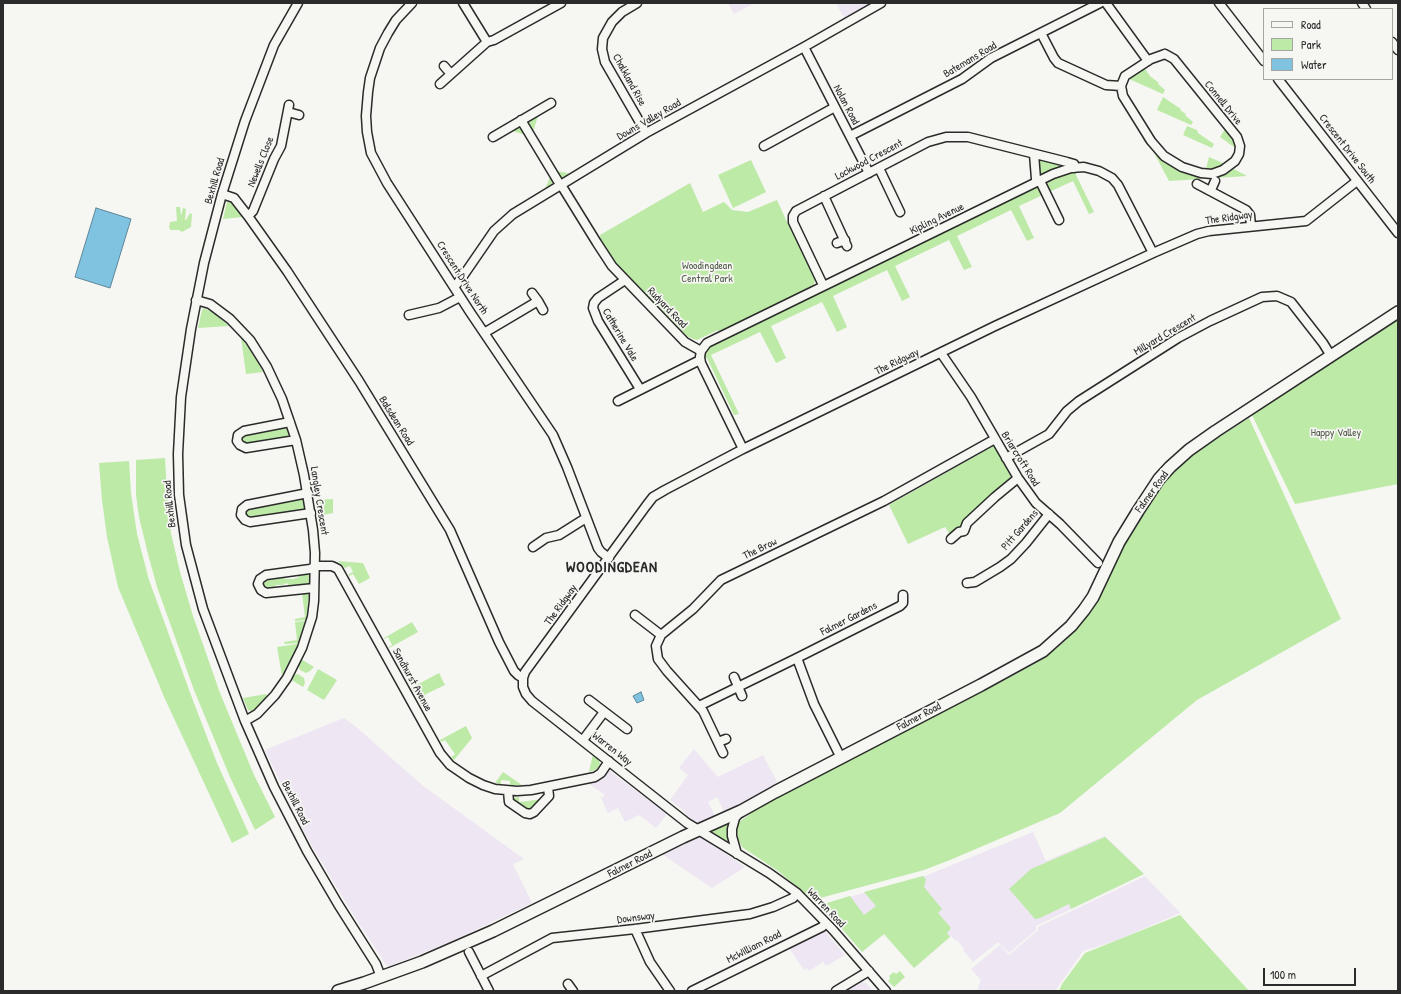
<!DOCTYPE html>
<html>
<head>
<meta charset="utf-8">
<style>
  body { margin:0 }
  #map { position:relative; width:1401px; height:994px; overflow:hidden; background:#f6f6f2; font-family:"Patrick Hand",sans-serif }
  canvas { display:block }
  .frame { position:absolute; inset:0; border:4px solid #2b2b2b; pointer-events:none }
  .legend { position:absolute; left:1263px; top:8px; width:130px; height:72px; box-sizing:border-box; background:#f6f6f2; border:1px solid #a5a5a2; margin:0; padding:5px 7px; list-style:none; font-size:12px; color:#2b2b2b }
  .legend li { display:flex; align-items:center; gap:8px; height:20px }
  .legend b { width:20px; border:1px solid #a5a5a2 }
  .scale { position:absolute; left:1263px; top:968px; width:93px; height:18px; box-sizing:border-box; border:2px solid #2b2b2b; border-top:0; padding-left:5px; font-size:12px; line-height:14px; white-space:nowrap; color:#2b2b2b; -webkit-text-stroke:3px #f6f6f2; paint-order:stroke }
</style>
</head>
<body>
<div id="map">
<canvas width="1401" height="994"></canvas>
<div class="frame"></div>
<ul class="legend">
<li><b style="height:5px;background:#f6f6f2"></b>Road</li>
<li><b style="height:11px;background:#bdeaa7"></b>Park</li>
<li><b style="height:11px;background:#7fc3e0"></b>Water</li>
</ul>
<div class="scale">100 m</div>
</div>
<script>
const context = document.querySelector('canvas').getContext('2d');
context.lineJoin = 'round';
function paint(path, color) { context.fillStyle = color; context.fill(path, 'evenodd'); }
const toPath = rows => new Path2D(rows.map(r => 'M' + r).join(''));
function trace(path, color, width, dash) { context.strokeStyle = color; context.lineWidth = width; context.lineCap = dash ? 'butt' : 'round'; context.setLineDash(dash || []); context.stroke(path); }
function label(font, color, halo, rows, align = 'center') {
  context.font = font + ' "Patrick Hand",sans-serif'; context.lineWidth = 3.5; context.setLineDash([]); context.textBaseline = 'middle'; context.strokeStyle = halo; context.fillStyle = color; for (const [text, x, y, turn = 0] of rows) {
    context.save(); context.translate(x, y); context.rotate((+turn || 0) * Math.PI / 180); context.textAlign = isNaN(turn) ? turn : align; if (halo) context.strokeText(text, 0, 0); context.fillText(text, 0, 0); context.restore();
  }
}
paint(toPath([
  [728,3,755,3,734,14],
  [836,3,870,3,844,18],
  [344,718,355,726,422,785,524,859,513,864,532,903,448,943,389,966,386,965,349,908,316,853,302,828,265,750],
  [694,749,718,777,763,755,779,786,725,814,717,797,708,802,716,818,701,825,697,824,686,817,686,813,670,800,688,775,679,768],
  [607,769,667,814,656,828,639,815,625,822,618,808,608,813,601,798,605,795,589,784,587,780],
  [1033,832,1046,861,1105,836,1144,874,1036,926,1036,930,1009,953,998,942,973,962,963,950,964,949,957,940,956,941,951,936,914,968,884,934,862,952,823,907,827,903,925,876],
  [699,838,702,838,745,867,712,888,662,854],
  [1145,876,1180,913,1115,941,1083,951,1055,991,977,991,981,980,971,969,1000,945,1009,955,1038,930,1038,927],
  [824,930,845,955,826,966,823,962,809,971,807,968,804,970,789,948],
  [862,982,866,983,873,991,846,991]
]), '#eee6f2');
paint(toPath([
  [1145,69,1150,76,1159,83,1158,84,1165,90,1163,94,1129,79,1132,76],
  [1163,97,1181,109,1180,110,1186,114,1185,115,1193,122,1191,125,1157,110],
  [538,116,533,132,526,135,512,131],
  [1187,126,1197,130,1198,133,1214,144,1212,148,1183,135],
  [1225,129,1232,138,1236,146,1234,147,1220,137],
  [1145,136,1184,171,1228,171,1232,168,1247,176,1169,181,1152,149,1143,140],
  [1034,154,1074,164,1037,182],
  [1209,157,1227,165,1211,171,1200,169,1206,169],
  [751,160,766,192,733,208,718,175],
  [557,171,572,174,545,189,551,175],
  [1076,171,1076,175,1094,212,1089,214,1073,181,1019,206,1034,238,1027,241,1011,210,957,236,972,267,964,270,949,240,895,266,910,297,902,301,887,270,833,296,847,327,837,332,822,302,771,326,786,358,776,363,760,332,711,355,739,414,734,415,707,358,704,359,706,351,709,347,1007,201,1065,173],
  [690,183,703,212,724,202,732,210,748,212,777,200,787,222,794,231,815,276,815,281,813,286,719,332,718,330,697,340,693,339,687,336,617,265,601,241,600,235],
  [227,202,229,202,233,204,243,217,223,219],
  [176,207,180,207,181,216,183,208,186,209,185,220,186,220,190,213,192,214,191,227,182,232,179,230,171,230,169,228,170,222,177,221],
  [204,308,215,314,229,326,198,328,202,310],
  [1398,317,1398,484,1295,504,1252,415],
  [241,338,251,350,263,372,246,374],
  [1249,418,1341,619,1197,700,1060,813,950,860,924,870,813,900,778,871,742,847,738,839,737,828,739,822,750,814,750,812,1003,681,1034,664,1051,653,1064,642,1085,617,1134,526,1165,479,1180,462],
  [284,427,289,429,291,436,289,438,247,447,240,441,242,434],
  [995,445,1009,470,1011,476,1008,481,951,536,945,527,908,544,889,505],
  [165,458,168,508,171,533,180,572,193,616,220,693,254,775,275,817,255,830,230,777,194,690,157,587,148,554,139,517,136,495,136,460],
  [129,461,131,493,137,534,149,580,192,698,217,763,249,834,232,843,165,699,118,587,107,537,102,500,99,463],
  [297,499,301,499,304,500,306,508,304,511,249,520,243,511,245,508],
  [333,499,333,513,317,516,315,500],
  [338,561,363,563,370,578,359,584,353,574,349,576,349,574,353,572,350,566,345,568],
  [300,573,309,573,311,574,312,576,310,584,309,586,291,588,287,583,282,585,276,585,274,587,277,590,264,591,262,582,265,579,286,576,285,579,295,579,295,578,298,578],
  [302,593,306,593,309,595,306,620,295,621,295,619,305,617],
  [305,621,299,643,285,644,284,642,297,640,295,622],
  [412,622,418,632,389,648,389,647,392,645,388,637,384,639,384,638],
  [297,644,298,645,295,653,282,676,277,647],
  [301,659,314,667,310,671,306,673,300,670,298,664],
  [318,669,337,680,324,700,307,690],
  [439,673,445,685,426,694,422,707,417,699,421,696,418,691,414,693,411,688],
  [298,674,304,678,305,683,303,687,290,679,293,675],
  [266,694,267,696,255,709,251,711,248,710,243,698],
  [466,726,472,738,454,760,451,757,455,754,445,740,441,742,440,740],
  [593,754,599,759,600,765,597,769,589,772],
  [503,772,522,785,510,785,510,781,501,780,501,784,495,783],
  [548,793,548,795,535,810,531,813,527,812,512,801,510,798,519,797,519,802,528,801,542,799,542,794],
  [730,819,730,843,707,831],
  [1105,837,1144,874,1071,909,1069,904,1040,918,1035,919,1009,889,1031,869],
  [923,876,926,879,924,887,942,909,938,913,951,928,947,933,950,937,914,968,884,934,862,952,823,907,827,903,850,896,864,915,876,906,864,892],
  [1180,915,1249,991,1059,991,1062,984,1085,953],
  [900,971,905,977,894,987,888,981,890,979,889,976,894,972,896,974]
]), '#bdeaa7');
const water = toPath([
  [96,208,131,219,110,288,75,277,96,208],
  [641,692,644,700,637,703,633,696,641,692]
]);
paint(water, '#7fc3e0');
trace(water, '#5d8698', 1);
const minor = toPath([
  [298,3,274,45,245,121,222,194,204,263,191,329,181,397,178,454,179,495,186,545,203,609,245,721,274,787,307,851,338,904,376,964,381,977],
  [412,3,396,20,388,33,380,48,370,78,368,92,366,116,367,132,371,153,387,183,470,312,553,435,567,467,598,548,601,552,609,558],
  [463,3,487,42,494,40,561,3],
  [637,3,622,12,612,22,603,38,602,49,605,62,646,133],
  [1106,3,1148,61],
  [1219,3,1264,61],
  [1362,3,1366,9],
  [1041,33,1054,58,1058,63,1106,85,1121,86],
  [1392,42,1398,50],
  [804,47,869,173],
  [1165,54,1174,59,1237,137,1240,146,1239,154,1235,161,1223,170,1212,174,1201,173,1182,167,1164,156,1151,141,1123,96,1121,86,1125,76,1151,59,1165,54],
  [444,66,451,74],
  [1278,79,1398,233],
  [440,84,487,42],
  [288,112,299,115],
  [521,120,559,183,563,188,597,243,612,266,685,342,701,351],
  [850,136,962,79,991,58,1100,3],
  [493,137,551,103],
  [764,146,835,107],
  [1034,154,1036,179,1037,182],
  [879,168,900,212],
  [1040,181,1059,220],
  [1197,184,1246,210,1250,215,1251,226],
  [1211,190,1215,181],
  [222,194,234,198,248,216,287,271,359,381,450,530,499,642,514,671,518,675,523,678],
  [824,196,847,246],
  [248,216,253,211,274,159,281,146,289,105],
  [837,243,845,240],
  [625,280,598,298,594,303,593,308,598,321,640,389],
  [823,285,793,222,793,216,796,211,928,142,946,137,968,137,1067,162,1074,164,1074,168],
  [454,287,461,279,494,231,513,214,646,133,804,47,881,3],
  [196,300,210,304,230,319,250,340,267,367,282,399,296,440,304,475,313,530,315,553,314,601,312,617,302,648,287,678,275,695,257,714,245,721],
  [538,301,543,310],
  [409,315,439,308,460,297],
  [484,333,538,301,532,293],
  [941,353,971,397,1018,478,1036,503,1060,524,1098,563],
  [618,401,700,360],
  [290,422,244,431,238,435,237,441,240,445,246,448,296,440],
  [743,449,701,363,700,357,701,351,707,343,1053,174,1071,168,1084,167,1099,171,1112,178,1118,185,1153,253],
  [1006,458,1049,434,1067,411,1079,401,1178,338,1210,321,1262,297,1277,296,1291,302,1323,343,1331,356],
  [308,493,247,505,242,509,241,515,245,520,250,522,311,513],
  [951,539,959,532,964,531,967,523,995,497,1018,478],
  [533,547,546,538,559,535,586,518],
  [967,583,975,582,1000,567,1011,559,1026,543,1049,514],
  [314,588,266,593,261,590,258,584,260,579,266,575,310,569,317,566,332,566,338,569,440,753,450,765,469,778,483,785,495,789,517,791,531,790,595,777,601,773,609,761],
  [635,615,661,635],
  [797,658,814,704,841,758],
  [734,677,742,696],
  [589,700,627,729],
  [699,706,797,658,900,606,903,603,903,595],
  [583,740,604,712],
  [718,742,726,739],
  [723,753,703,711,667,671,658,659,656,646,661,635,693,609,721,580,884,501,995,439],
  [508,791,509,802,525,813,530,814,534,812,549,796,548,787],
  [737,854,732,836,732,829,735,818,740,812],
  [635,929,650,962,670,991],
  [469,952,489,991],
  [481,976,552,938,635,929,750,914,773,907,793,898,797,893],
  [568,984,573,991],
  [692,991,822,927,826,923],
  [836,991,869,971],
  [886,991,833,930,797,893,769,873,687,823,532,701,526,694,523,687,523,678,525,672,646,506,653,497,665,490,743,449,995,326,1153,253,1197,234,1209,231,1306,221,1357,181]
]);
const major = toPath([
  [338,991,364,983,422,962,493,931,683,837,741,811,775,792,981,685,1043,651,1071,626,1084,610,1093,597,1119,542,1138,511,1159,479,1170,467,1189,450,1216,431,1398,312]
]);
trace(minor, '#2b2b2b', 11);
trace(major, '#2b2b2b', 14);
trace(minor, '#f6f6f2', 8);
trace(major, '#f6f6f2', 11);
label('11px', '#2b2b2b', '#f6f6f2', [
  ["Batemans Road",970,60,-31],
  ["Chalkland Rise",629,80,61],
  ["Connell Drive",1223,103,51],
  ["Nolan Road",846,105,62],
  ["Downs Valley Road",649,120,-30],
  ["Crescent Drive South",1347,149,52],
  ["Lockwood Crescent",869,160,-28],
  ["Newells Close",261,162,-68],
  ["Bexhill Road",215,181,-74],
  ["The Ridgway",1229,218,-8],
  ["Kipling Avenue",937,219,-26],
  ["Crescent Drive North",462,278,57],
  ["Rudyard Road",667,308,46],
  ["Catherine Vale",620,335,59],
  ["Millyard Crescent",1165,335,-31],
  ["The Ridgway",897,362,-26],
  ["Balsdean Road",396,421,58],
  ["Briarcroft Road",1020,459,58],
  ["Falmer Road",1152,492,-54],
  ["Langley Crescent",319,501,81],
  ["Bexhill Road",170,504,-96],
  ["Pitt Gardens",1020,530,-49],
  ["The Brow",760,549,-26],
  ["The Ridgway",561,605,-54],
  ["Falmer Gardens",849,619,-27],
  ["Sandhurst Avenue",412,680,61],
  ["Falmer Road",919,717,-28],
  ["Warren Way",612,749,38],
  ["Bexhill Road",295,803,63],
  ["Falmer Road",630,864,-27],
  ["Warren Road",826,908,46],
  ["Downsway",636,918,-7],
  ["McWilliam Road",754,947,-27]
]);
label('11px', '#505b4a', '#f6f6f2', [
  ["Woodingdean",707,266],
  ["Central Park",707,279],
  ["Happy Valley",1336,433]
]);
context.letterSpacing = '1px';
label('bold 15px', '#2b2b2b', '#f6f6f2', [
  ["WOODINGDEAN",612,568]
]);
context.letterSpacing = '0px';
</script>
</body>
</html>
